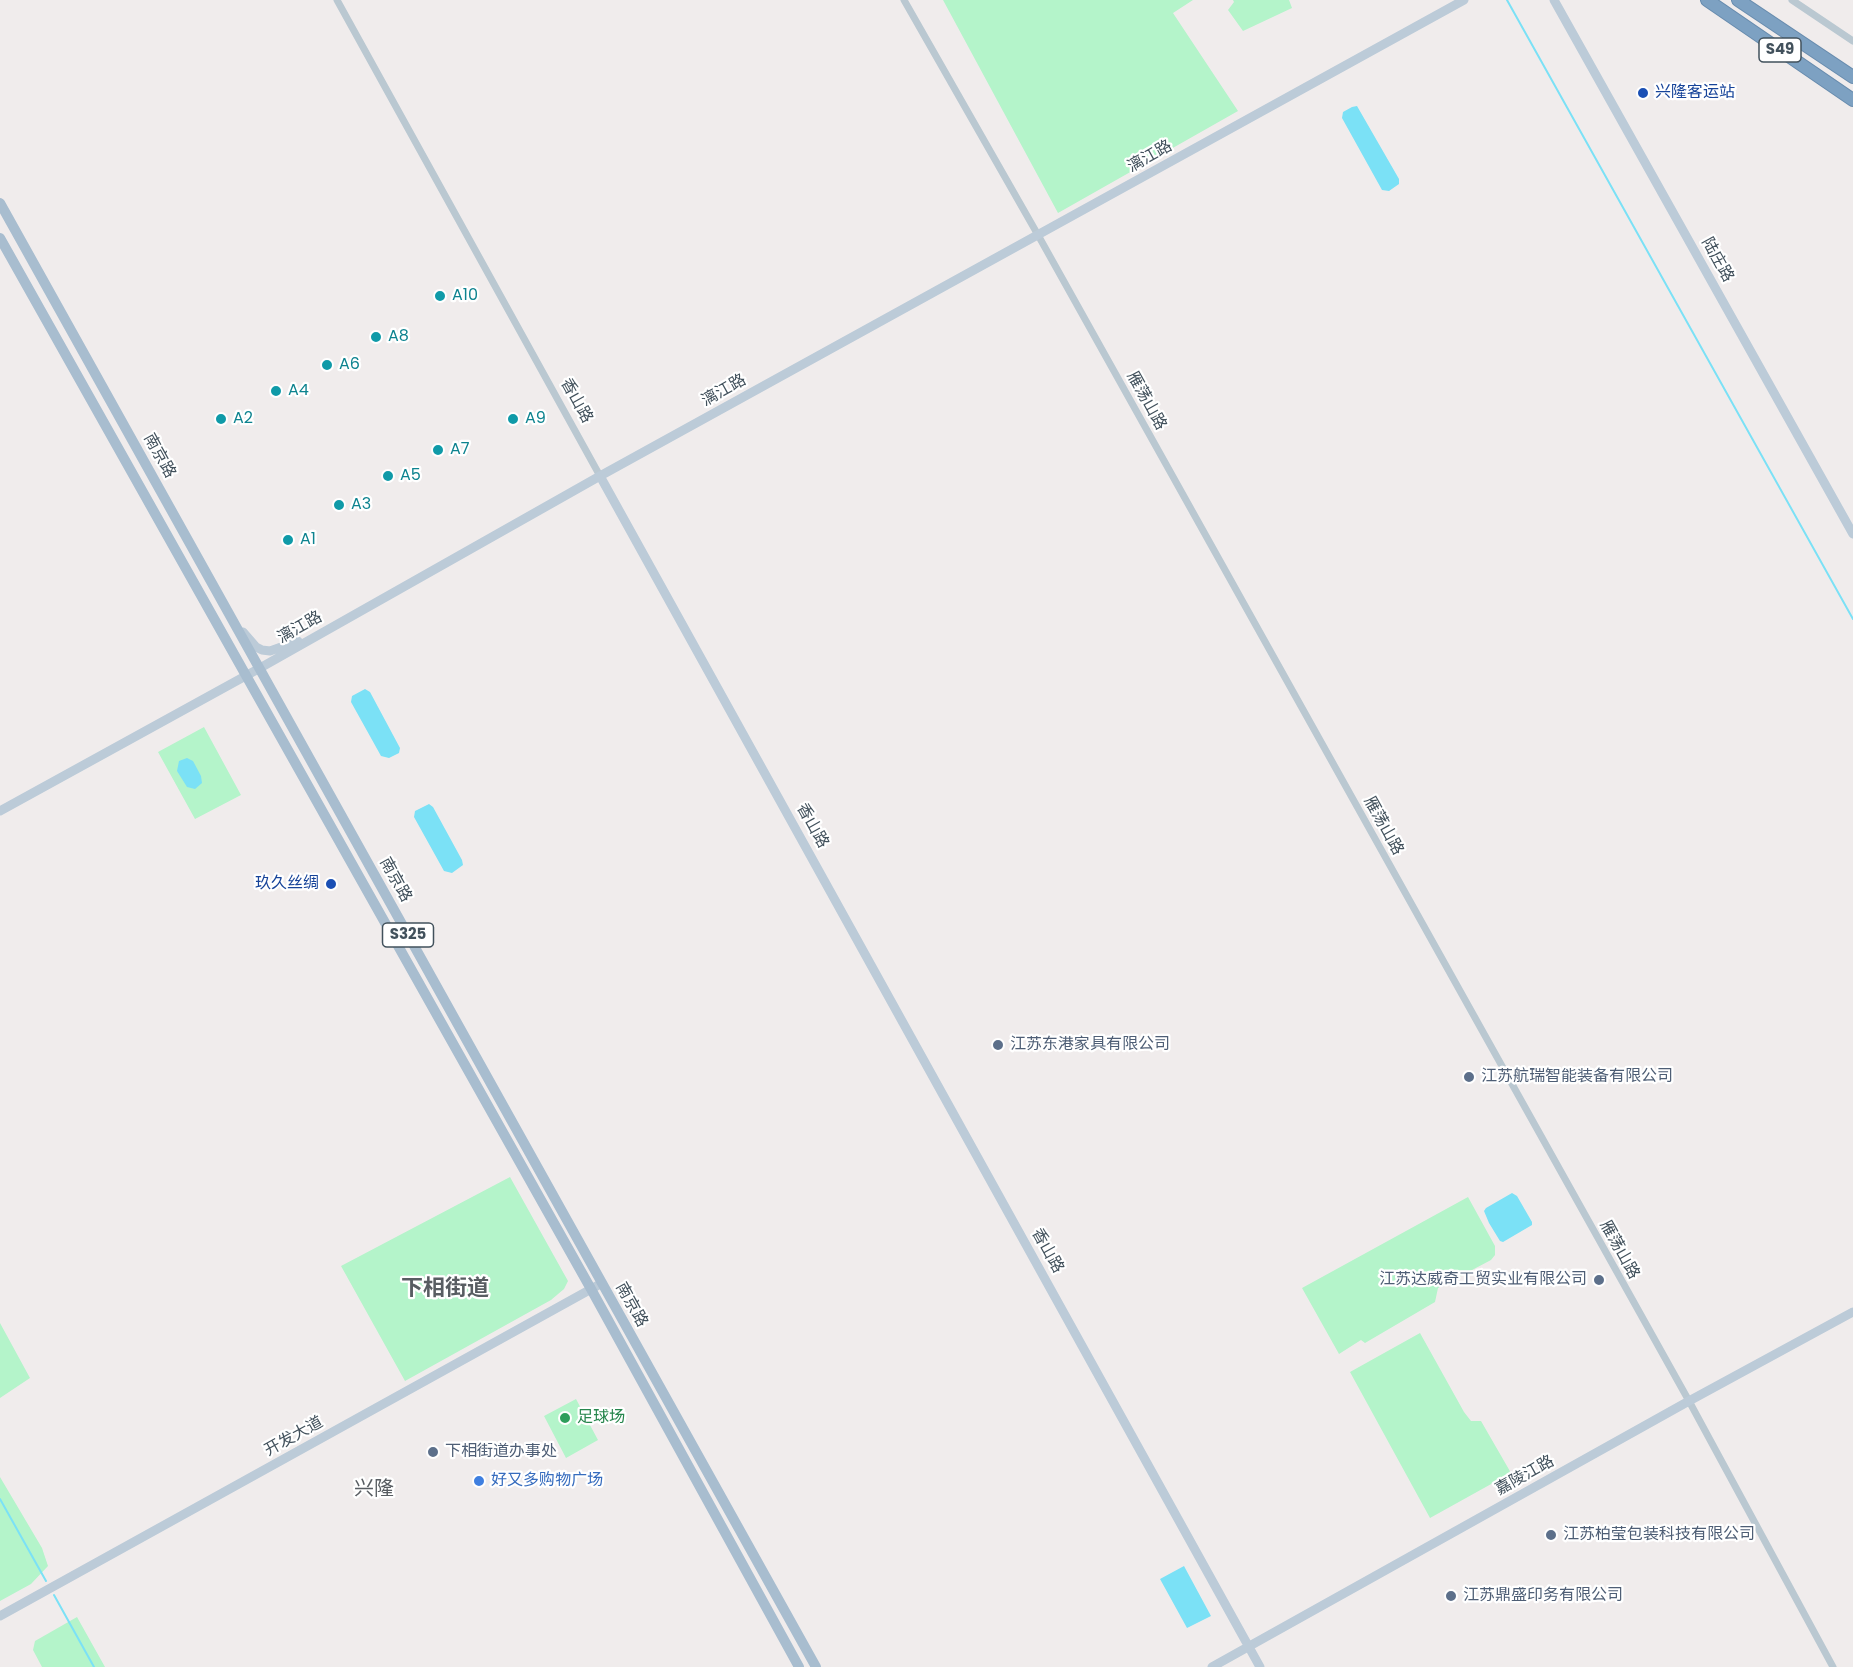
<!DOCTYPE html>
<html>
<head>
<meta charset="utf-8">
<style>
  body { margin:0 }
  canvas { display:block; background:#f0ecec }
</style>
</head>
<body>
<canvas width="1853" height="1667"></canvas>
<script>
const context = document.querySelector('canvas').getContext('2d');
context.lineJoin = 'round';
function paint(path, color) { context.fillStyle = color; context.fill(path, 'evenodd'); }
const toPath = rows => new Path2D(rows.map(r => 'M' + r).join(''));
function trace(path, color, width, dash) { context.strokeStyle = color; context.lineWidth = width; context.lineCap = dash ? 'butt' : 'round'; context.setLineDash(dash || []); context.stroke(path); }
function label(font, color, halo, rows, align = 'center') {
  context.font = font + ' Poppins,"Noto Sans SC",sans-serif'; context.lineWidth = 4.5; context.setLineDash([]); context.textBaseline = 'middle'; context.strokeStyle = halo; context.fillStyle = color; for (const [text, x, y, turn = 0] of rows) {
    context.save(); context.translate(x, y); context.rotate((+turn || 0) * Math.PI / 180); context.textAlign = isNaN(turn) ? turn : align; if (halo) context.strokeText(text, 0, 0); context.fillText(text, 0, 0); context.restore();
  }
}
paint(toPath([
  [943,0,1193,0,1173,13,1238,111,1058,213],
  [1233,0,1289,0,1292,8,1243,31,1228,10,1234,2],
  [204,727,241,795,195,819,158,752],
  [510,1177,568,1281,564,1289,551,1300,405,1381,341,1266],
  [1468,1197,1495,1246,1495,1255,1491,1260,1438,1288,1435,1302,1365,1343,1361,1340,1339,1354,1302,1288],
  [0,1323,30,1378,0,1398],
  [1420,1333,1464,1412,1471,1421,1481,1421,1511,1473,1430,1518,1350,1372],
  [576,1399,598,1440,566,1458,544,1416],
  [0,1477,42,1548,48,1566,31,1584,0,1601],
  [77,1617,105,1667,42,1667,33,1650,35,1641]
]), '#b4f4ca');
paint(toPath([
  [1357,106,1399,179,1399,184,1389,191,1382,190,1342,118,1343,112,1352,107],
  [365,689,370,692,400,748,399,753,389,758,381,756,351,702,352,696],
  [187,758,193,761,201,776,202,783,195,789,187,787,177,771,179,761],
  [429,804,433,807,462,860,463,865,452,873,444,871,414,817,415,811],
  [1512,1193,1517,1196,1532,1222,1532,1225,1503,1242,1500,1241,1489,1223,1484,1211,1486,1208],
  [1184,1566,1211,1616,1187,1628,1160,1579]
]), '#7be1f6');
trace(toPath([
  [1507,0,1853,619],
  [0,1499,46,1581],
  [54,1595,94,1667]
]), '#7be1f6', 2);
const highway = toPath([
  [1707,0,1853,100],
  [1738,0,1853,77]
]);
trace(highway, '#688cae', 14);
trace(toPath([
  [337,0,600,476],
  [904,0,1038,235,1689,1401,1833,1667],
  [1792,0,1853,41]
]), '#bac8d1', 7);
trace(toPath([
  [1554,0,1853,534],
  [600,476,1260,1667],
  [243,632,256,647,262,650,270,651,298,641],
  [0,811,260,668,600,476,1464,0],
  [0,1616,602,1283],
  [1212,1667,1689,1401,1853,1312]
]), '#bccbd8', 9);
trace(toPath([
  [0,203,816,1667],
  [0,238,591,1289,799,1667]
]), '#a8bdcf', 10);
trace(highway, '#7da1c2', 12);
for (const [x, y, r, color] of [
  [1643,93,6,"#1a4fb4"],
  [440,296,6,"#0f9aa8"],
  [376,337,6,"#0f9aa8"],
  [327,365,6,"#0f9aa8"],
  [276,391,6,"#0f9aa8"],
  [221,419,6,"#0f9aa8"],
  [513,419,6,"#0f9aa8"],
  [438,450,6,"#0f9aa8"],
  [388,476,6,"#0f9aa8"],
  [339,505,6,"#0f9aa8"],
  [288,540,6,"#0f9aa8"],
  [331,884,6,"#1a4fb4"],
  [998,1045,6,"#5c6f8a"],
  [1469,1077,6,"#5c6f8a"],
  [1599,1280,6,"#5c6f8a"],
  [565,1418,6,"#2e9e5b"],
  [433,1452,6,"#5c6f8a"],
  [479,1481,6,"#3f7fe0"],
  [1551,1535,6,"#5c6f8a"],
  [1451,1596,6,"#5c6f8a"]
]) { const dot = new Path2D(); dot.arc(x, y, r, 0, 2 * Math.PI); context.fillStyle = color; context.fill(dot); trace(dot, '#fff', 2); }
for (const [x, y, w] of [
  [1780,50,42],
  [408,935,51]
]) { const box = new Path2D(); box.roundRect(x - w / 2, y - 12, w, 24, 4.5); context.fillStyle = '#fff'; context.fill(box); trace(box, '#42515c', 1.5); }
label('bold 15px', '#42515c', null, [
  ["S49",1780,50],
  ["S325",408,935]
]);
label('16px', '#164399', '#fff', [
  ["兴隆客运站",1655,93],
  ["玖久丝绸",319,884,"right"]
], 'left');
label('16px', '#42515c', '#fff', [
  ["漓江路",1150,157,-29],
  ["陆庄路",1717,260,61],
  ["漓江路",724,391,-29],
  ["香山路",576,401,61],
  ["雁荡山路",1146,401,61],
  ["南京路",159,456,61],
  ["漓江路",300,628,-29],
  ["香山路",812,826,61],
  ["雁荡山路",1383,826,61],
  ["南京路",395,880,61],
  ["雁荡山路",1619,1250,61],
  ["香山路",1047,1251,61],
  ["南京路",631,1305,61],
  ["开发大道",294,1437,-29],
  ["嘉陵江路",1525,1476,-29]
]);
label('16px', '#0d838f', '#fff', [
  ["A10",452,296],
  ["A8",388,337],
  ["A6",339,365],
  ["A4",288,391],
  ["A2",233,419],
  ["A9",525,419],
  ["A7",450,450],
  ["A5",400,476],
  ["A3",351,505],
  ["A1",300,540]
], 'left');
label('16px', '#4e5e75', '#fff', [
  ["江苏东港家具有限公司",1010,1045],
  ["江苏航瑞智能装备有限公司",1481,1077],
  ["江苏达威奇工贸实业有限公司",1587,1280,"right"],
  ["下相街道办事处",445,1452],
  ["江苏柏莹包装科技有限公司",1563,1535],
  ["江苏鼎盛印务有限公司",1463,1596]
], 'left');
label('16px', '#27864d', '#fff', [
  ["足球场",577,1418]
], 'left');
label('16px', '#366cbe', '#fff', [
  ["好又多购物广场",491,1481]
], 'left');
label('20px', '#585d62', '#fff', [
  ["兴隆",374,1490]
]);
label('bold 22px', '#585d62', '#fff', [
  ["下相街道",445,1289]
]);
</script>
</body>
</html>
